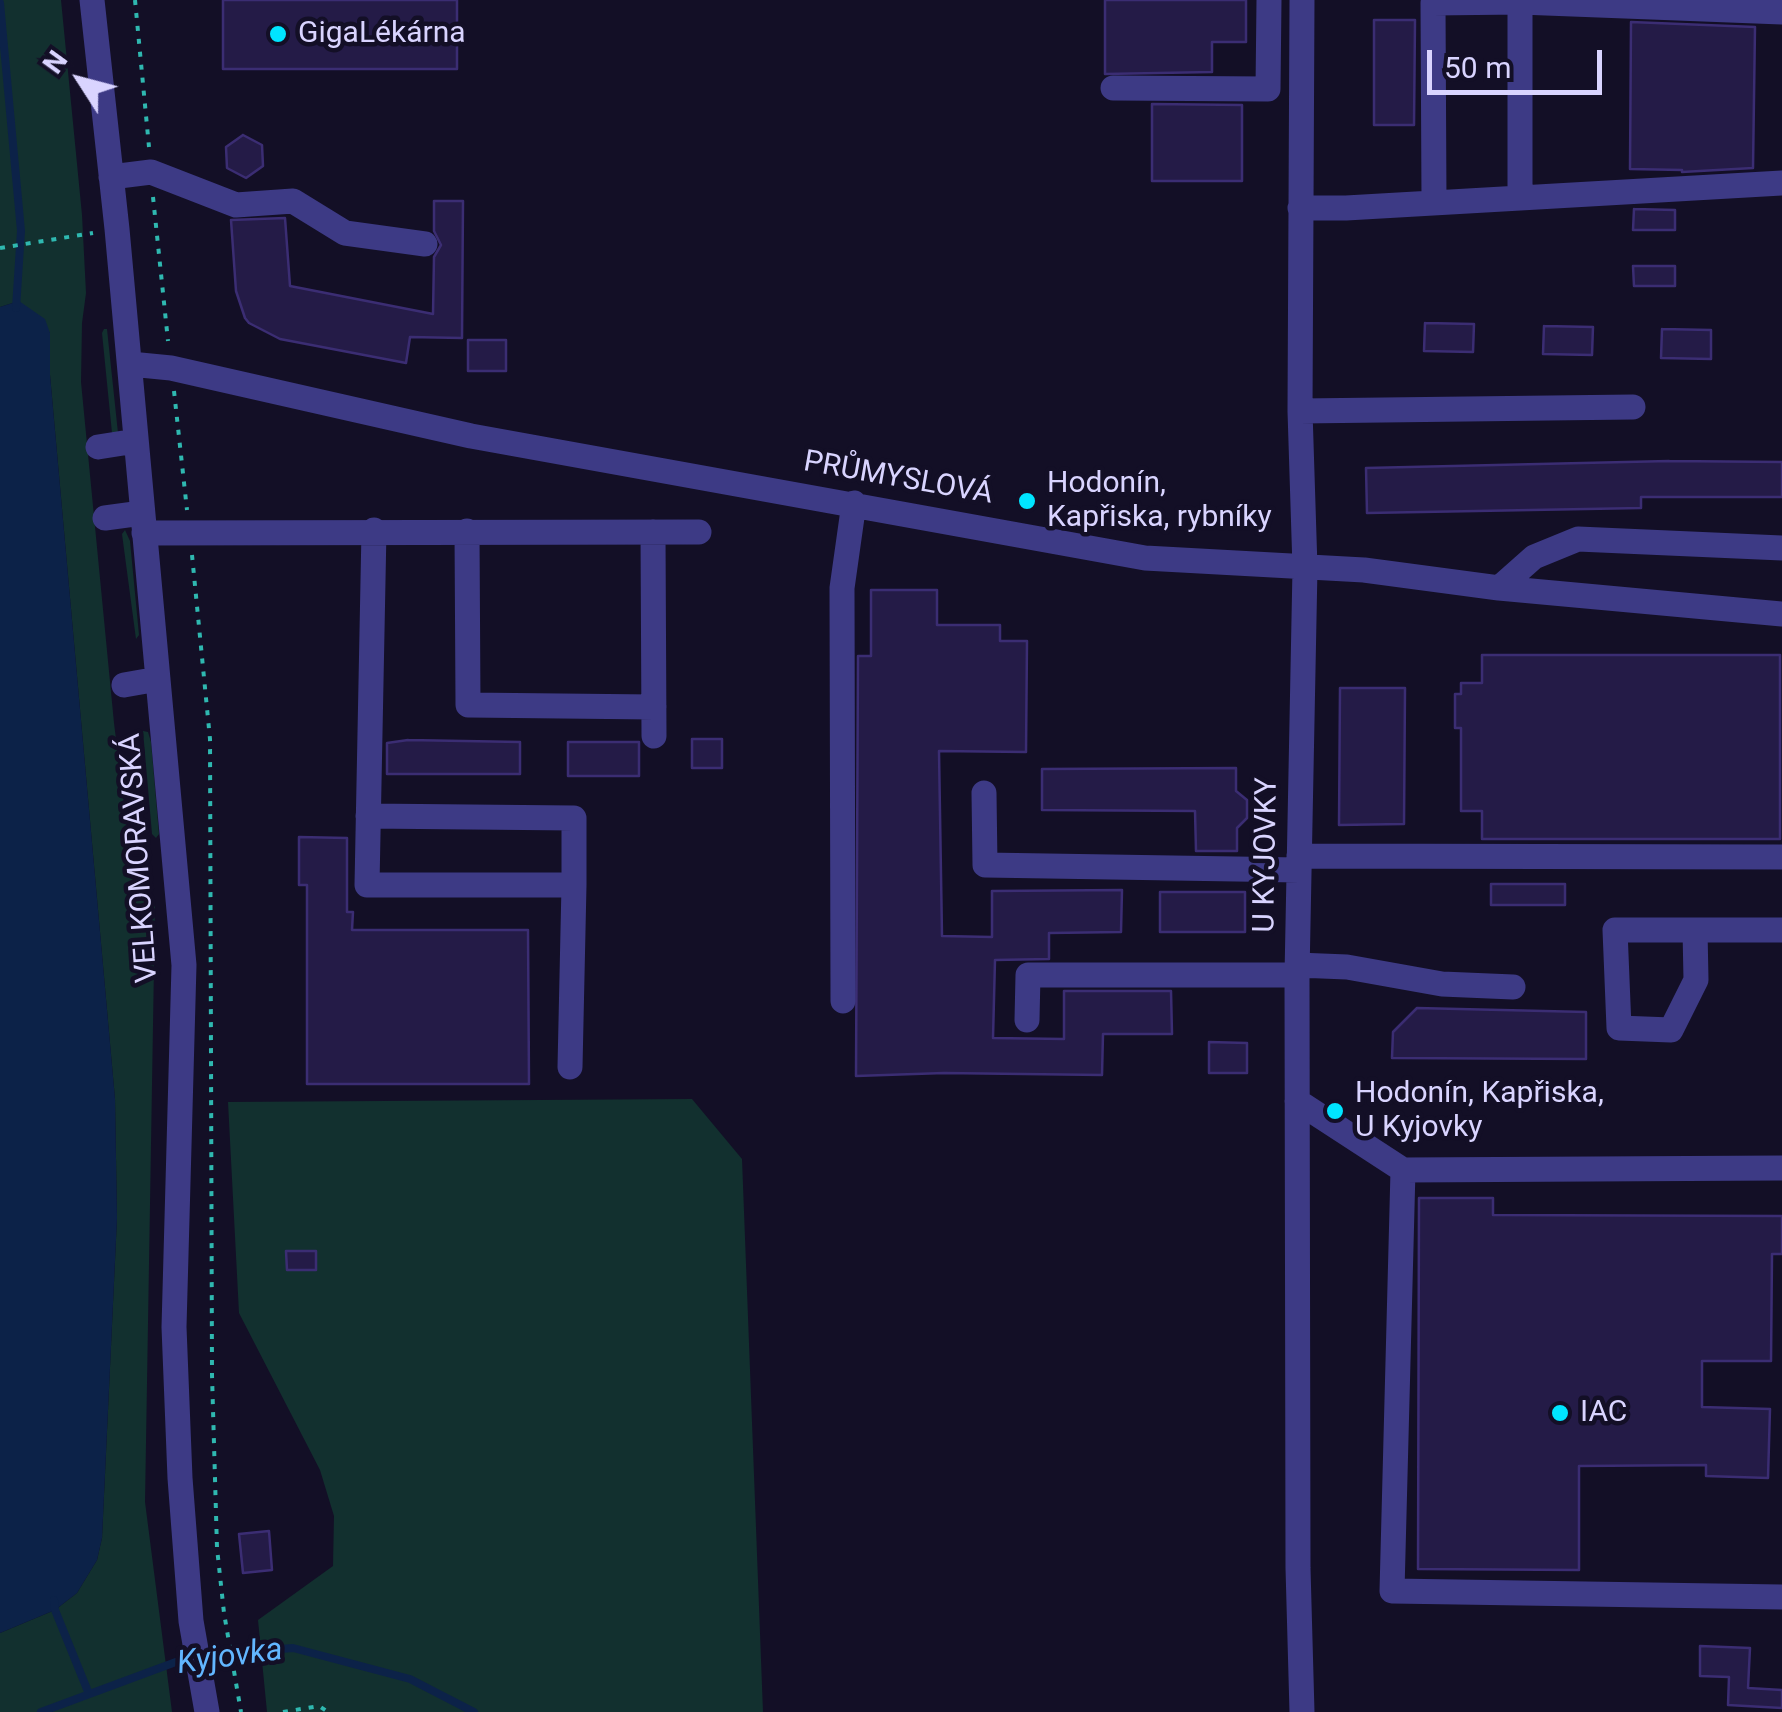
<!DOCTYPE html>
<html>
<head>
<meta charset="utf-8">
<style>
  body { margin:0 }
  #map { position:relative; width:1782px; height:1712px; overflow:hidden; background:#130f26; font-family:Roboto,sans-serif }
  canvas { display:block }
  .north { position:absolute; left:30px; top:30px; width:100px; height:100px; -webkit-text-stroke:8px #130f26; paint-order:stroke; rotate:306deg; font-size:28px; font-weight:700; line-height:40px; text-align:center; color:#d9d4ff }
  .north::after { content:''; display:block; margin:auto; width:35px; height:45px; background:#d9d4ff; clip-path:polygon(50% 0,100% 100%,50% 72%,0 100%) }
  .scale { position:absolute; left:1427px; top:50px; width:175px; height:45px; box-sizing:border-box; border:5px solid #d9d4ff; border-top:0; padding-left:12px; font-size:30px; line-height:35px; white-space:nowrap; color:#d9d4ff; -webkit-text-stroke:8px #130f26; paint-order:stroke }
</style>
</head>
<body>
<div id="map">
<canvas width="1782" height="1712"></canvas>
<div class="north">N</div>
<div class="scale">50 m</div>
</div>
<script>
const context = document.querySelector('canvas').getContext('2d');
context.lineJoin = 'round';
function paint(path, color) { context.fillStyle = color; context.fill(path, 'evenodd'); }
const toPath = rows => new Path2D(rows.map(r => 'M' + r).join(''));
function trace(path, color, width, dash) { context.strokeStyle = color; context.lineWidth = width; context.lineCap = dash ? 'butt' : 'round'; context.setLineDash(dash || []); context.stroke(path); }
function label(font, color, halo, rows, align = 'center') {
  context.font = font + ' Roboto,sans-serif'; context.lineWidth = 9; context.setLineDash([]); context.textBaseline = 'middle'; context.strokeStyle = halo; context.fillStyle = color; for (const [text, x, y, turn = 0] of rows) {
    context.save(); context.translate(x, y); context.rotate((+turn || 0) * Math.PI / 180); context.textAlign = isNaN(turn) ? turn : align; if (halo) context.strokeText(text, 0, 0); context.fillText(text, 0, 0); context.restore();
  }
}
paint(toPath([
  [0,0,61,0,82,215,86,293,82,323,81,382,114,723,131,861,139,886,155,906,145,1502,172,1712,0,1712,0,1633,55,1610,77,1593,97,1560,102,1538,117,1218,115,1099,50,375,50,333,19,301,0,307],
  [104,329,107,329,118,433,112,433,102,333],
  [125,530,130,541,139,635,136,639,122,534],
  [143,731,148,732,151,742,159,834,156,838,152,834],
  [692,1099,742,1159,763,1712,267,1712,258,1620,333,1566,334,1516,320,1470,239,1313,228,1102]
]), '#12302f');
paint(toPath([
  [19,301,45,319,50,333,50,375,115,1099,117,1218,102,1538,97,1560,77,1593,55,1610,0,1633,0,307]
]), '#0c2248');
trace(toPath([
  [0,3,21,231,16,308],
  [54,1600,55,1610,89,1694],
  [41,1712,192,1656,293,1648,410,1679,474,1712]
]), '#0c2248', 8);
const building = toPath([
  [223,0,457,0,457,69,223,69,223,0],
  [1105,0,1246,0,1246,42,1212,42,1212,72,1105,74,1105,0],
  [1374,20,1415,20,1414,125,1374,125,1374,20],
  [1631,22,1755,27,1753,168,1682,172,1682,170,1630,169,1631,22],
  [1152,104,1242,105,1242,181,1152,181,1152,104],
  [243,135,262,145,263,166,246,178,227,168,226,147,243,135],
  [434,201,463,201,462,338,410,337,406,363,280,339,249,323,245,318,236,291,231,220,285,218,290,286,433,314,434,257,441,245,434,231,434,201],
  [1634,209,1675,210,1675,230,1633,230,1634,209],
  [1633,266,1675,266,1675,286,1634,286,1633,266],
  [1425,323,1474,324,1473,352,1424,351,1425,323],
  [1544,326,1593,327,1592,355,1543,354,1544,326],
  [1662,329,1711,330,1711,359,1661,358,1662,329],
  [468,340,506,340,506,371,468,371,468,340],
  [1669,461,1782,462,1782,497,1641,497,1641,508,1367,513,1366,468,1669,461],
  [871,590,937,590,937,625,1000,625,1000,641,1027,641,1026,752,939,751,942,936,992,937,992,891,1122,890,1121,932,1049,933,1049,959,995,960,993,1038,1064,1039,1064,991,1171,991,1172,1034,1103,1034,1102,1075,944,1073,856,1076,858,656,871,656,871,590],
  [1482,655,1780,655,1780,839,1482,839,1482,811,1461,811,1461,728,1455,728,1455,694,1461,694,1461,683,1482,683,1482,655],
  [1340,688,1405,688,1404,824,1339,825,1340,688],
  [692,739,722,739,722,768,692,768,692,739],
  [408,740,520,742,520,774,387,774,387,743,408,740],
  [568,742,639,742,639,776,568,776,568,742],
  [1236,768,1236,791,1247,800,1247,818,1237,828,1237,851,1196,851,1195,811,1042,810,1042,769,1236,768],
  [299,837,347,838,347,912,353,912,352,930,528,930,529,1084,307,1084,307,885,299,885,299,837],
  [1491,884,1565,884,1565,905,1491,905,1491,884],
  [1160,892,1245,892,1245,932,1160,932,1160,892],
  [1417,1008,1586,1012,1586,1059,1392,1058,1393,1032,1417,1008],
  [1209,1042,1247,1043,1247,1073,1209,1073,1209,1042],
  [1419,1198,1493,1198,1493,1215,1782,1216,1782,1254,1772,1254,1771,1361,1702,1361,1702,1407,1770,1409,1768,1478,1706,1476,1706,1465,1579,1466,1579,1570,1418,1569,1419,1198],
  [286,1251,316,1251,316,1270,287,1270,286,1251],
  [269,1531,272,1570,243,1573,239,1534,269,1531],
  [1700,1646,1750,1648,1748,1688,1782,1690,1782,1708,1728,1705,1729,1677,1700,1676,1700,1646]
]);
paint(building, '#241b47');
trace(building, '#3b2d73', 2.5);
trace(toPath([
  [135,0,149,147],
  [153,197,168,341],
  [0,248,93,233],
  [174,391,187,510],
  [192,555,210,739,212,1375,217,1548,224,1613,241,1712],
  [283,1712,319,1706,328,1712]
]), '#2fb8b0', 4, [5, 8]);
trace(toPath([
  [92,0,117,229,184,965,174,1327,180,1478,191,1621,207,1712],
  [1302,0,1300,411,1305,568,1297,975,1298,1568,1302,1712],
  [1520,2,1782,12],
  [1113,88,1268,89,1269,0],
  [111,177,151,172,236,205,293,201,345,233,425,244],
  [1434,202,1433,3,1520,2,1520,198],
  [1300,208,1346,208,1782,183],
  [130,364,171,368,471,436,1145,558,1364,570,1499,588,1782,614],
  [1300,411,1633,407],
  [98,447,136,441],
  [105,518,142,513],
  [374,530,367,885,574,885,570,1067],
  [467,531,468,705,654,707],
  [653,532,654,736],
  [144,533,699,532],
  [1499,588,1534,557,1578,539,1782,548],
  [124,685,158,679],
  [984,793,985,865,1299,870],
  [368,816,574,818,574,885],
  [1299,856,1782,857],
  [1695,930,1696,980,1671,1030,1619,1028,1615,930,1782,930],
  [1297,965,1347,967,1442,984,1513,987],
  [843,1001,842,588,854,503],
  [1027,1020,1028,975,1297,975],
  [1297,1101,1403,1170,1782,1168],
  [1403,1170,1392,1591,1782,1597]
]), '#3d3a85', 25);
for (const [x, y, r, color] of [
  [278,34,10,"#00e5ff"],
  [1027,501,10,"#00e5ff"],
  [1335,1111,10,"#00e5ff"],
  [1560,1413,10,"#00e5ff"]
]) { const dot = new Path2D(); dot.arc(x, y, r, 0, 2 * Math.PI); context.fillStyle = color; context.fill(dot); trace(dot, '#130f26', 4); }
label('30px', '#d9d4ff', '#130f26', [
  ["GigaLékárna",298,34],
  ["Hodonín,",1047,484],
  ["Kapřiska, rybníky",1047,518],
  ["Hodonín, Kapřiska,",1355,1094],
  ["U Kyjovky",1355,1128],
  ["IAC",1580,1413]
], 'left');
label('30px', '#d9d4ff', '#130f26', [
  ["PRŮMYSLOVÁ",898,479,10],
  ["U KYJOVKY",1267,855,-89],
  ["VELKOMORAVSKÁ",140,858,-94]
]);
label('italic 32px', '#62b6ff', '#130f26', [
  ["Kyjovka",230,1658,-8]
]);
</script>
</body>
</html>
